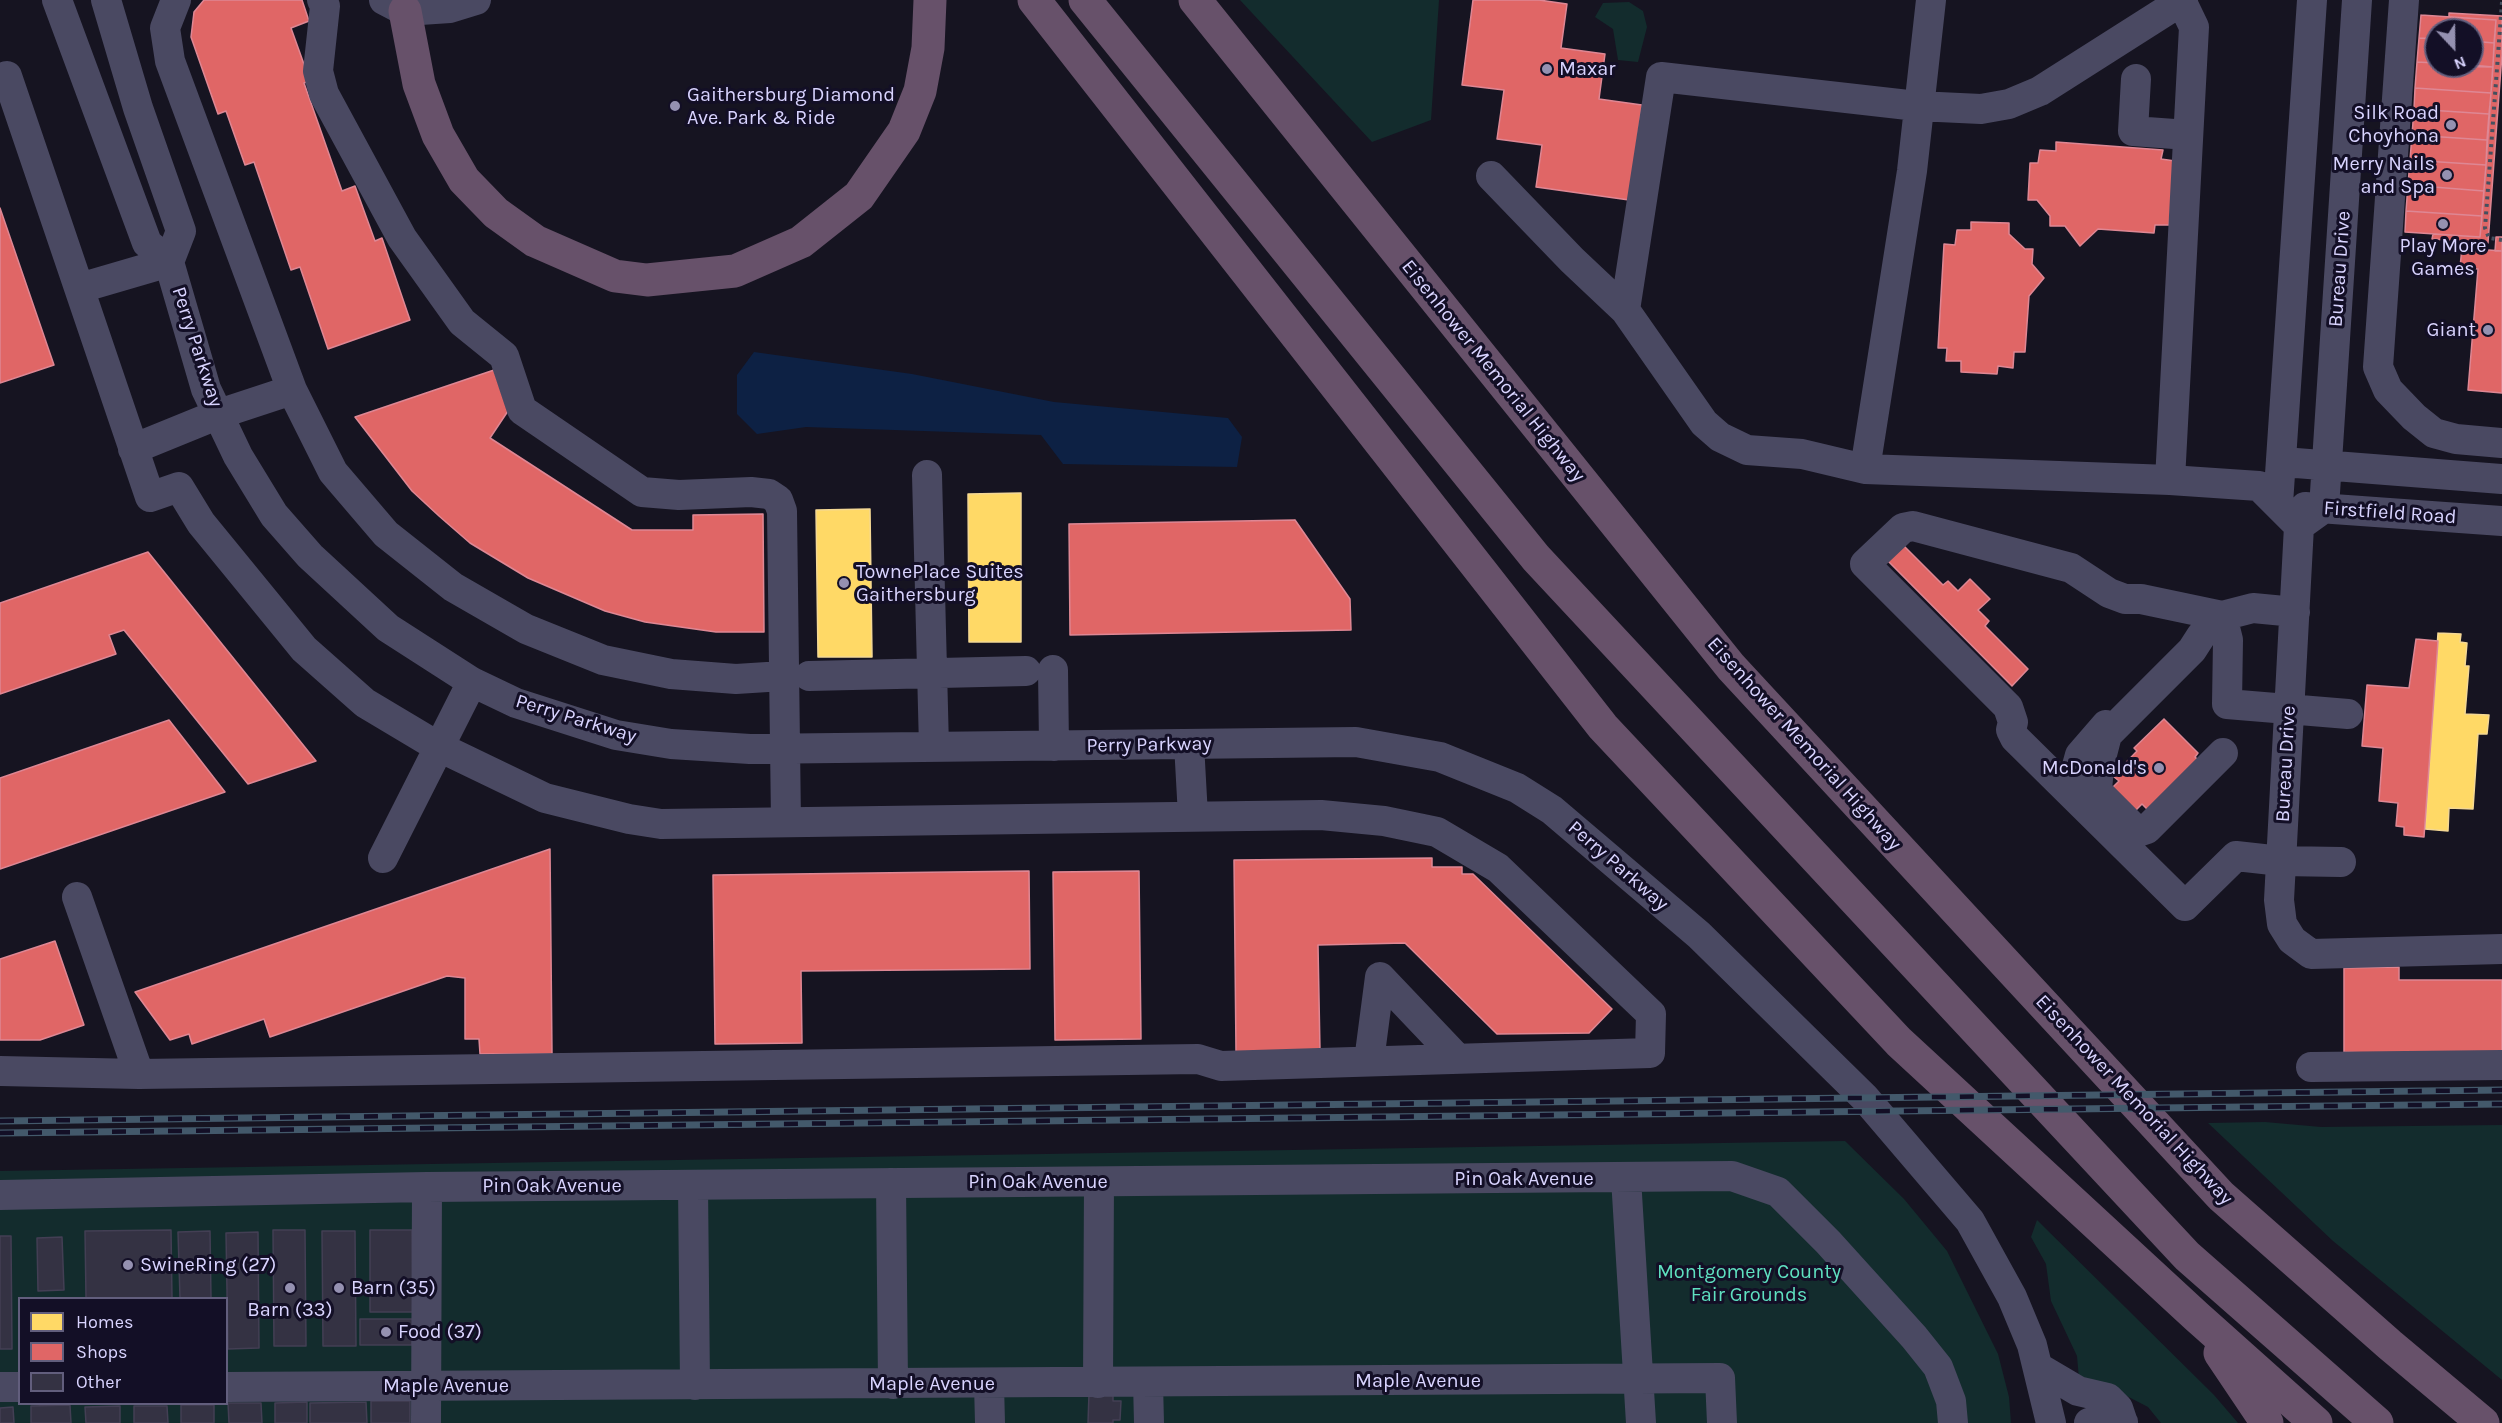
<!DOCTYPE html>
<html>
<head>
<meta charset="utf-8">
<style>
  body { margin:0 }
  #map { position:relative; width:2502px; height:1423px; overflow:hidden; background:#161421; font-family:Karla,sans-serif }
  canvas { display:block }
  .legend { position:absolute; left:18px; top:1297px; width:210px; height:108px; box-sizing:border-box; background:#130f26; border:2px solid #625e7d; margin:0; padding:8px 10px; list-style:none; font-size:18px; color:#d9d4ff }
  .legend li { display:flex; align-items:center; gap:12px; height:30px }
  .legend b { width:30px; border:2px solid #625e7d }
  .north { position:absolute; left:2424px; top:18px; width:60px; height:60px; box-sizing:border-box; background:#130f26; border:2px solid #625e7d; border-radius:50%; rotate:158deg; font-size:16px; font-weight:700; line-height:24px; text-align:center; color:#d9d4ff }
  .north::after { content:''; display:block; margin:auto; width:21px; height:27px; background:#9591b1; clip-path:polygon(50% 0,100% 100%,50% 72%,0 100%) }
</style>
</head>
<body>
<div id="map">
<canvas width="2502" height="1423"></canvas>
<ul class="legend">
<li><b style="height:16px;background:#ffd966"></b>Homes</li>
<li><b style="height:16px;background:#e06666"></b>Shops</li>
<li><b style="height:16px;background:#343243"></b>Other</li>
</ul>
<div class="north">N</div>
</div>
<script>
const context = document.querySelector('canvas').getContext('2d');
context.lineJoin = 'round';
function paint(path, color) { context.fillStyle = color; context.fill(path, 'evenodd'); }
const toPath = rows => new Path2D(rows.map(r => 'M' + r).join(''));
function trace(path, color, width, dash) { context.strokeStyle = color; context.lineWidth = width; context.lineCap = dash ? 'butt' : 'round'; context.setLineDash(dash || []); context.stroke(path); }
function label(font, color, halo, rows, align = 'center') {
  context.font = font + ' Karla,sans-serif'; context.lineWidth = 6; context.setLineDash([]); context.textBaseline = 'middle'; context.strokeStyle = halo; context.fillStyle = color; for (const [text, x, y, turn = 0] of rows) {
    context.save(); context.translate(x, y); context.rotate((+turn || 0) * Math.PI / 180); context.textAlign = isNaN(turn) ? turn : align; if (halo) context.strokeText(text, 0, 0); context.fillText(text, 0, 0); context.restore();
  }
}
paint(toPath([
  [1240,0,1439,0,1431,120,1372,142],
  [1629,2,1643,11,1647,27,1638,62,1618,60,1613,29,1595,17,1603,3],
  [2265,1122,2321,1127,2502,1125,2502,1380,2333,1241,2208,1123],
  [1845,1141,1904,1199,1947,1251,1998,1354,2009,1397,2011,1423,0,1423,0,1171],
  [20,1298,226,1298,226,1404,20,1404],
  [2037,1220,2214,1395,2238,1423,2161,1423,2148,1407,2119,1392,2079,1379,2077,1356,2051,1301,2046,1264,2031,1237]
]), '#132c2d');
paint(toPath([
  [754,352,912,374,1054,402,1228,418,1242,437,1237,467,1063,464,1041,435,806,427,757,434,737,414,737,375]
]), '#0d2144');
const homes = toPath([
  [1021,493,1021,642,969,642,968,494,1021,493],
  [870,509,872,657,818,657,816,510,870,509],
  [2438,633,2461,634,2460,642,2467,643,2465,666,2469,666,2465,714,2489,715,2487,734,2478,734,2473,809,2449,808,2448,831,2425,829,2438,633]
]);
paint(homes, '#ffd966');
trace(homes, '#f4d894', 1.5);
const shops = toPath([
  [204,0,302,0,309,21,291,28,310,81,304,83,342,191,355,186,375,241,382,238,410,320,328,349,300,267,291,270,254,162,245,165,226,111,218,114,191,37,194,12,204,0],
  [1473,0,1539,0,1567,4,1561,48,1605,54,1599,99,1642,105,1629,200,1536,187,1542,145,1497,139,1504,90,1462,85,1473,0],
  [2449,13,2502,16,2502,54,2488,243,2432,239,2433,234,2480,237,2486,165,2496,20,2449,17,2449,13],
  [2421,15,2496,20,2494,43,2472,41,2472,30,2436,30,2436,39,2419,38,2421,15],
  [2419,38,2436,39,2436,63,2417,62,2419,38],
  [2472,41,2494,43,2493,67,2472,65,2472,41],
  [2417,62,2436,63,2436,66,2493,67,2491,93,2415,88,2417,62],
  [2415,88,2491,93,2489,114,2414,109,2415,88],
  [2414,109,2489,114,2487,140,2412,135,2414,109],
  [2412,135,2487,140,2486,165,2410,160,2412,135],
  [2056,142,2163,150,2161,159,2175,161,2169,225,2155,225,2154,233,2098,229,2080,246,2065,226,2050,226,2050,216,2037,200,2028,200,2030,163,2038,163,2040,150,2056,151,2056,142],
  [2410,160,2486,165,2484,191,2408,185,2410,160],
  [2408,185,2484,191,2482,216,2406,211,2408,185],
  [0,208,54,365,0,383,0,208],
  [2406,211,2482,216,2480,237,2405,232,2406,211],
  [1971,222,2009,223,2009,234,2025,249,2033,249,2032,264,2044,278,2029,296,2025,352,2014,352,2013,368,1998,366,1997,374,1961,372,1961,361,1946,361,1947,348,1938,348,1944,244,1955,245,1957,230,1971,230,1971,222],
  [2496,237,2502,237,2502,251,2495,251,2496,237],
  [2462,248,2502,251,2502,393,2468,390,2478,269,2460,267,2462,248],
  [494,370,508,411,490,438,632,530,693,530,693,515,763,514,764,632,716,632,645,622,605,611,528,578,470,543,439,516,412,491,355,417,494,370],
  [1295,520,1350,599,1351,630,1070,635,1069,524,1295,520],
  [1900,542,1943,585,1948,581,1958,591,1970,579,1990,599,1978,610,1989,621,1985,626,2028,669,2012,686,1884,557,1900,542],
  [148,552,316,761,248,784,124,630,109,635,116,654,0,694,0,603,148,552],
  [2416,639,2438,641,2424,837,2404,835,2404,827,2396,826,2398,803,2379,801,2383,748,2362,746,2367,685,2409,688,2416,639],
  [2164,719,2198,753,2195,757,2200,762,2153,815,2142,804,2134,812,2111,789,2119,781,2113,776,2137,751,2134,748,2164,719],
  [169,720,225,792,0,869,0,778,169,720],
  [550,849,552,1054,480,1054,479,1039,465,1039,465,978,447,976,270,1037,264,1019,192,1044,189,1034,170,1040,135,992,550,849],
  [1432,858,1432,867,1462,867,1462,874,1473,874,1612,1009,1589,1033,1497,1034,1405,943,1318,945,1320,1051,1236,1052,1234,860,1432,858],
  [1029,871,1030,969,801,971,802,1043,715,1044,713,875,1029,871],
  [1139,871,1141,1039,1055,1040,1053,872,1139,871],
  [55,941,84,1025,40,1040,0,1040,0,959,55,941],
  [2399,967,2399,980,2502,980,2502,1059,2344,1052,2344,968,2399,967]
]);
paint(shops, '#e06666');
trace(shops, '#de8794', 1.5);
const building = toPath([
  [171,1230,172,1298,86,1298,85,1231,171,1230],
  [273,1230,305,1230,306,1346,274,1346,273,1230],
  [370,1230,412,1230,413,1312,370,1312,370,1230],
  [210,1231,211,1298,180,1298,178,1232,210,1231],
  [322,1231,355,1231,356,1346,323,1346,322,1231],
  [258,1232,259,1348,228,1349,226,1233,258,1232],
  [0,1236,11,1236,12,1349,0,1349,0,1236],
  [62,1237,64,1290,38,1291,37,1238,62,1237],
  [360,1319,413,1319,412,1345,360,1345,360,1319],
  [1089,1393,1113,1394,1113,1401,1121,1401,1120,1420,1113,1420,1113,1423,1088,1423,1089,1393],
  [371,1401,410,1401,410,1423,371,1423,371,1401],
  [307,1402,307,1423,275,1423,275,1403,307,1402],
  [366,1402,367,1423,310,1423,310,1403,366,1402],
  [228,1403,261,1403,262,1423,229,1423,228,1403],
  [70,1405,71,1423,31,1423,31,1406,70,1405],
  [181,1405,214,1405,214,1423,181,1423,181,1405],
  [120,1406,120,1423,86,1423,85,1407,120,1406],
  [134,1406,167,1406,168,1423,134,1423,134,1406],
  [13,1407,14,1423,0,1423,0,1408,13,1407]
]);
paint(building, '#343243');
trace(building, '#433f54', 1.5);
trace(toPath([
  [2502,2,2485,228,2489,238,2502,240]
]), '#44505f', 4, [3, 4.5]);
trace(toPath([
  [57,0,147,243,169,262,206,389,238,456,274,515,310,556,388,628,472,682,516,703,616,735,671,744,750,749,1356,742,1440,757,1517,788,1552,810,1699,935,1865,1098,1970,1221,2012,1297,2032,1345,2051,1423],
  [106,0,138,108,181,231,169,262],
  [176,0,165,28,170,61,292,390,333,472,386,534,453,587,526,629,603,660,671,674,736,679,783,676],
  [322,0,325,6,318,71,324,94,402,238,462,322,504,356,522,410,642,492,679,495,751,492,769,494,778,500,782,511,786,822],
  [384,0,405,11,450,8,476,0],
  [2183,0,2040,91,2009,104,1981,109,1917,106,1661,77,1625,310,1704,423,1720,437,1747,450,1802,454,1865,469,2170,480,2259,486,2299,526,2279,900,2282,924,2292,940,2311,954,2502,949],
  [2404,0,2378,367,2388,390,2414,417,2434,433,2456,439,2502,443],
  [0,78,7,76,150,497,179,487,201,523,304,649,365,703,437,746,545,798,629,819,661,824,1321,815,1384,821,1437,832,1498,868,1651,1014,1650,1053,1221,1066,1198,1059,139,1074,0,1071],
  [2136,79,2133,131,2188,135],
  [1491,176,1572,260,1625,310],
  [80,288,169,262],
  [133,449,219,414,292,390],
  [2283,462,2502,479],
  [1865,469,1912,171,1931,0],
  [927,475,934,747],
  [2170,480,2194,27,2181,0],
  [2278,504,2312,0],
  [2305,507,2502,521],
  [2299,526,2324,508,2357,0],
  [2295,612,2253,608,2222,616,2228,640,2227,704,2348,714],
  [2222,616,2141,599,2125,599,2109,593,2071,568,1913,526,1903,528,1865,564,2008,707,2013,722,2011,730,2015,738,2185,906,2236,856,2281,861,2341,862],
  [2201,636,2192,650,2107,735,2099,766,2097,791,2134,828,2141,831,2147,829,2223,753],
  [1053,670,1054,746],
  [809,676,1026,671],
  [1189,744,1193,816],
  [2076,798,2075,773,2080,755,2106,725],
  [383,858,472,682],
  [77,897,139,1074],
  [1369,1061,1380,977,1458,1059],
  [2311,1067,2502,1065],
  [1626,1178,1641,1423],
  [891,1183,893,1384],
  [693,1185,695,1385],
  [0,1195,427,1187,1732,1176,1778,1192,1828,1242,1914,1337,1938,1367,1951,1401,1953,1423],
  [2039,1368,2078,1391,2108,1398,2118,1408,2123,1423],
  [1148,1382,1149,1423],
  [1098,1383,1099,1182],
  [989,1384,990,1423],
  [0,1387,20,1387],
  [226,1387,1720,1378,1722,1423],
  [426,1423,427,1187],
  [2089,1423,2103,1418,2123,1422]
]), '#4a4962', 30);
trace(toPath([
  [1034,0,1603,727,1899,1042,2196,1316,2316,1423],
  [1085,0,1536,558,2187,1256,2377,1423],
  [1195,0,1731,667,2221,1196,2390,1345,2483,1423],
  [405,11,419,84,438,135,464,180,496,213,535,241,615,276,647,280,735,271,801,242,859,196,904,131,920,91,928,48,930,0],
  [2220,1353,2267,1423]
]), '#67516a', 33);
const rail = toPath([
  [0,1121,2502,1090],
  [0,1133,2502,1104]
]);
trace(rail, '#43596b', 7);
trace(rail, '#130f26', 4.5, [14]);
for (const [x, y, r, color] of [
  [1547,69,6,"#9591b1"],
  [675,106,6,"#9591b1"],
  [2451,125,6,"#9591b1"],
  [2447,175,6,"#9591b1"],
  [2443,224,6,"#9591b1"],
  [2488,330,6,"#9591b1"],
  [844,583,6,"#9591b1"],
  [2159,768,6,"#9591b1"],
  [128,1265,6,"#9591b1"],
  [290,1288,6,"#9591b1"],
  [339,1288,6,"#9591b1"],
  [386,1332,6,"#9591b1"]
]) { const dot = new Path2D(); dot.arc(x, y, r, 0, 2 * Math.PI); context.fillStyle = color; context.fill(dot); trace(dot, '#130f26', 2); }
label('20px', '#d9d4ff', '#130f26', [
  ["Maxar",1559,69],
  ["Gaithersburg Diamond",687,95],
  ["Ave. Park & Ride",687,118],
  ["Silk Road",2439,113,"right"],
  ["Choyhona",2439,136,"right"],
  ["Merry Nails",2435,164,"right"],
  ["and Spa",2435,187,"right"],
  ["Play More",2443,246,"center"],
  ["Games",2443,269,"center"],
  ["Giant",2476,330,"right"],
  ["TownePlace Suites",856,572],
  ["Gaithersburg",856,595],
  ["McDonald's",2147,768,"right"],
  ["SwineRing (27)",140,1265],
  ["Barn (35)",351,1288],
  ["Barn (33)",290,1310,"center"],
  ["Food (37)",398,1332]
], 'left');
label('20px', '#d9d4ff', '#130f26', [
  ["Bureau Drive",2340,269,-86],
  ["Perry Parkway",197,347,72],
  ["Eisenhower Memorial Highway",1493,371,51],
  ["Firstfield Road",2390,513,4],
  ["Perry Parkway",576,719,17],
  ["Eisenhower Memorial Highway",1804,744,48],
  ["Perry Parkway",1149,745,-1],
  ["Bureau Drive",2286,764,-87],
  ["Perry Parkway",1618,866,41],
  ["Eisenhower Memorial Highway",2134,1100,47],
  ["Pin Oak Avenue",1524,1179],
  ["Pin Oak Avenue",1038,1182],
  ["Pin Oak Avenue",552,1186],
  ["Maple Avenue",1418,1381],
  ["Maple Avenue",932,1384],
  ["Maple Avenue",446,1386]
]);
label('20px', '#5fe0c0', '#130f26', [
  ["Montgomery County",1749,1272],
  ["Fair Grounds",1749,1295]
]);
</script>
</body>
</html>
